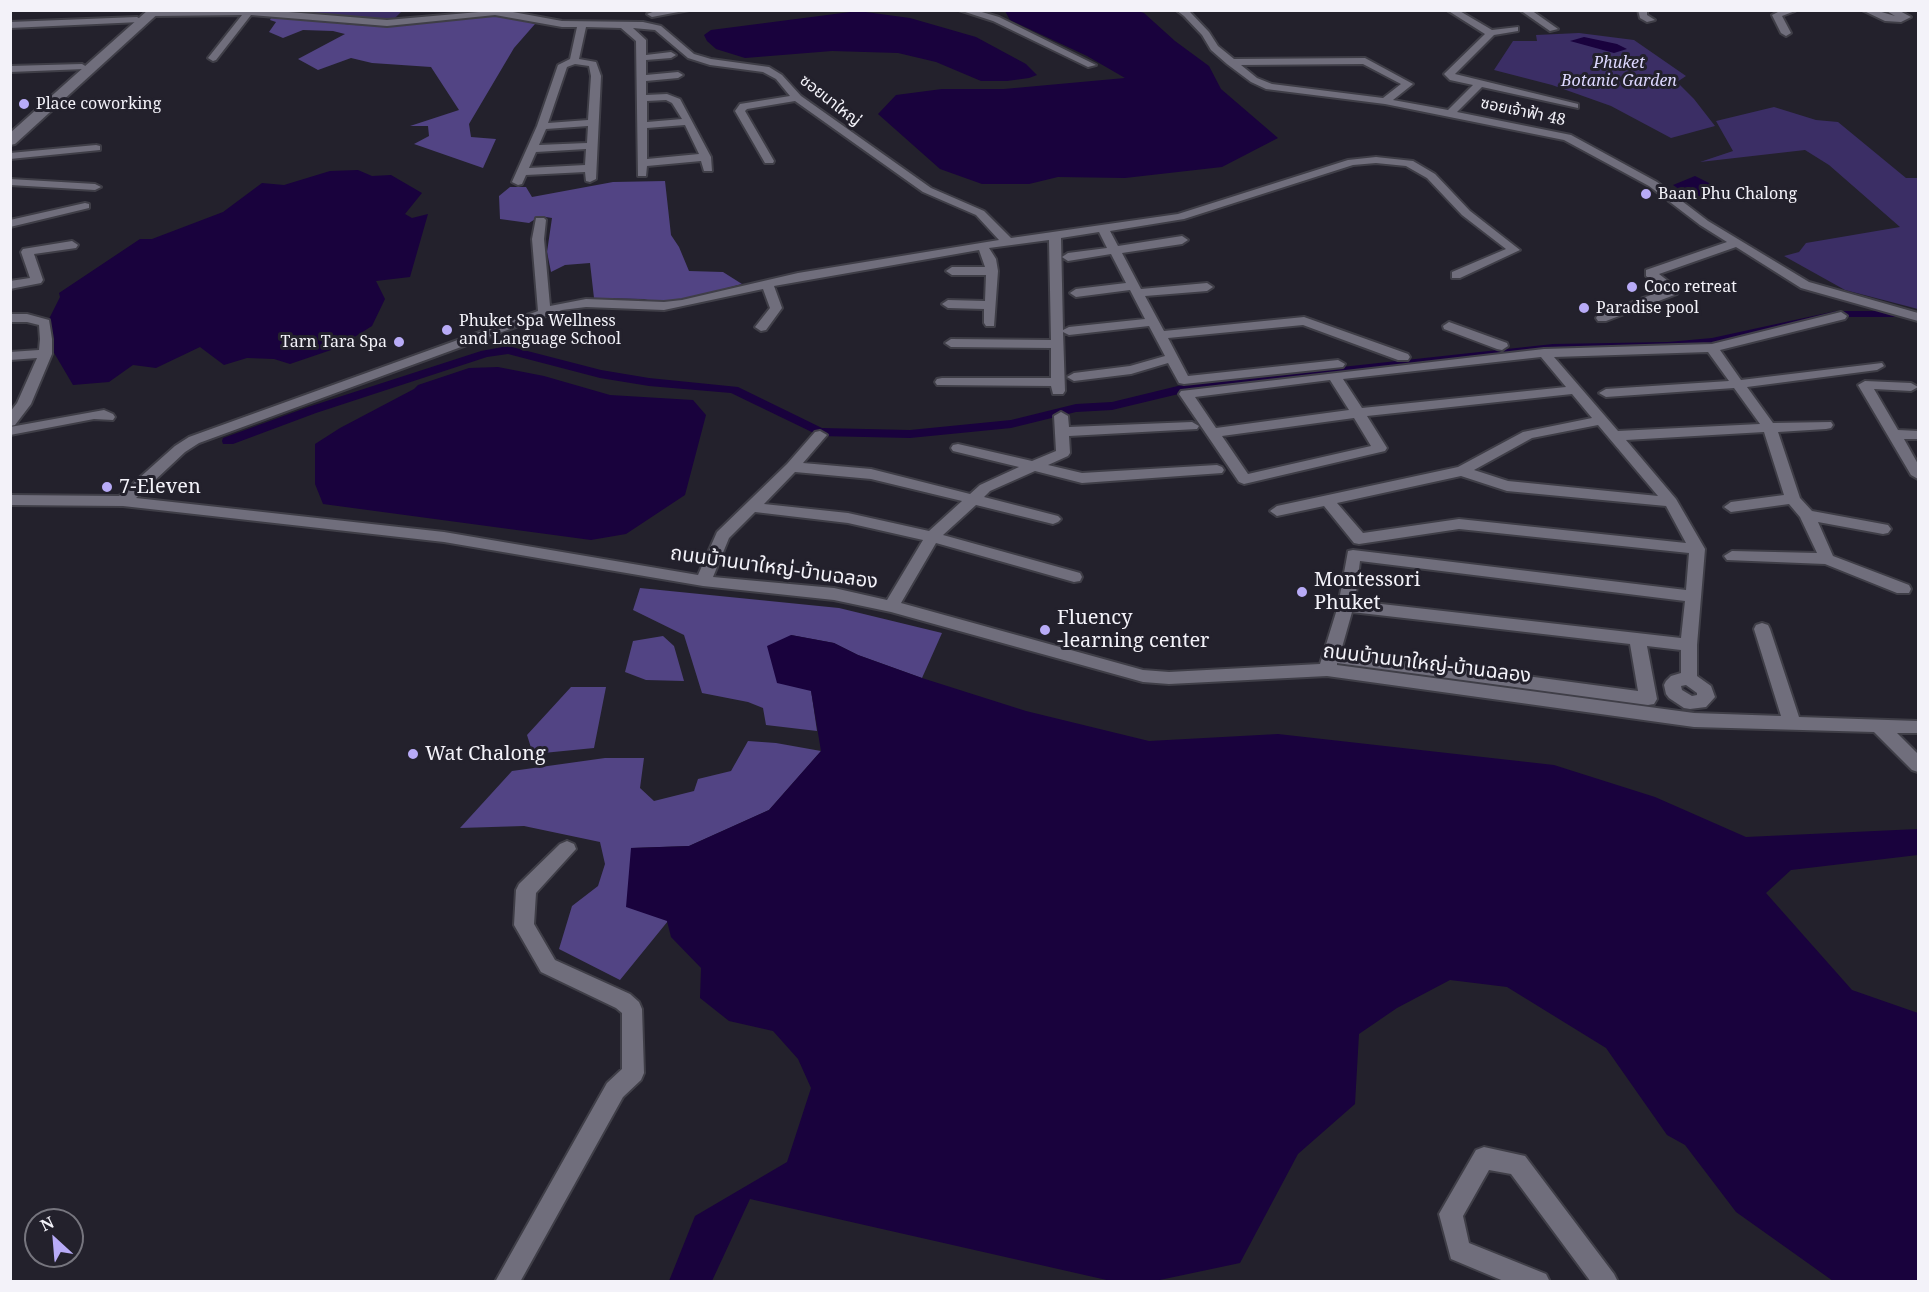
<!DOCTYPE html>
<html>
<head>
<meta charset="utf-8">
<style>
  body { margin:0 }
  #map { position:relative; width:1929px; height:1292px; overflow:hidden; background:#23212c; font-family:"Noto Serif",serif }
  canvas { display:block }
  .frame { position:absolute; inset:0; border:12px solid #f3f2f9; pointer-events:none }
  .north { position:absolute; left:24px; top:1208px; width:60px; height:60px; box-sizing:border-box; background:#23212c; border:2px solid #76757e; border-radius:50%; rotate:334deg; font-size:16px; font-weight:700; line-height:24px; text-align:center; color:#f3f2f9 }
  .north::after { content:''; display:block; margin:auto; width:21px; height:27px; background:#b8abf7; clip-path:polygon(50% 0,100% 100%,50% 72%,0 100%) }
</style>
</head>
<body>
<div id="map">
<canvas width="1929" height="1292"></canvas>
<div class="frame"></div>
<div class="north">N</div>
</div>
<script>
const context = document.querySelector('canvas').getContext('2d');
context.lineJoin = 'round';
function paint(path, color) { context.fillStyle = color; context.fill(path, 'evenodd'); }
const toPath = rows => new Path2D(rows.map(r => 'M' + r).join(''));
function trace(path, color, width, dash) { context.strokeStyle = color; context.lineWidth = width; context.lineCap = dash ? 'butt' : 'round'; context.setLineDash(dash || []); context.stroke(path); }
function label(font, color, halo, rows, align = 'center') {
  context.font = font + ' "Noto Serif","Noto Sans Thai",serif'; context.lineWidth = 6; context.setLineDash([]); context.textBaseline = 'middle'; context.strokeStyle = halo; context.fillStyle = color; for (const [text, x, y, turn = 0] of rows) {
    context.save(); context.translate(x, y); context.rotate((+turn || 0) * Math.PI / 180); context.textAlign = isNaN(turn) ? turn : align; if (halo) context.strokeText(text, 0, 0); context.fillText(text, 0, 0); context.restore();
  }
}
paint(toPath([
  [266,11,402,11,394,19,379,20],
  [1579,33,1634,40,1686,76,1677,82,1694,99,1715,126,1671,138,1611,106,1552,85,1494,70,1513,41,1537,41,1536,35],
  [1774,107,1816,120,1838,122,1906,178,1918,178,1918,309,1845,290,1784,256,1799,252,1806,243,1900,227,1829,165,1805,150,1700,162,1733,151,1716,121]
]), '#3b2e65');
paint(toPath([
  [480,15,514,18,535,24,514,48,469,124,471,137,496,139,483,168,414,144,429,136,428,126,410,126,459,110,431,67,372,63,351,58,318,70,298,59,345,34,333,31,303,30,283,38,269,32,276,22,270,20,272,16,354,25,399,26],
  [665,181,671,235,679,247,689,271,723,272,742,284,684,300,654,302,644,299,594,298,590,263,565,265,551,272,547,252,552,218,540,216,529,223,500,219,499,196,510,187,526,187,532,197,613,182],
  [640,588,839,608,942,633,922,678,858,655,834,643,791,635,811,690,817,731,766,725,763,708,748,702,702,693,684,635,633,610],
  [663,636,674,646,684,681,646,680,625,672,633,641],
  [571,687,606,687,594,748,533,754,527,735],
  [748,741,776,743,821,751,769,810,689,846,631,848,668,921,620,980,559,949,572,906,598,886,605,864,600,842,524,826,460,828,512,771,605,758,644,758,640,788,654,801,694,791,698,779,731,771]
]), '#524484');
paint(toPath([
  [858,11,910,18,976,37,1026,64,1037,75,1029,78,1007,81,981,81,936,62,898,53,832,51,745,58,716,49,707,41,704,35,711,30],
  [1005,11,1134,10,1144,13,1175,41,1209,66,1221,89,1278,138,1222,167,1125,178,1058,177,1029,184,982,184,940,169,878,114,896,95,942,89,1004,89,1125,78,1087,56,1010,20],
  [1584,37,1617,44,1627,49,1614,53,1570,41],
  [358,170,372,176,391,175,422,193,405,214,412,218,428,214,410,277,376,281,385,299,372,326,337,348,290,364,274,359,247,358,224,365,200,347,156,368,133,365,109,382,73,385,50,346,48,321,60,297,59,293,140,239,152,239,223,212,262,183,284,185,330,171],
  [1695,176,1711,184,1709,198,1691,197,1673,185],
  [498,367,544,376,610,395,693,400,706,415,685,495,626,534,591,540,323,504,315,484,315,444,340,428,414,389,418,385,469,368],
  [791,635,834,643,858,655,922,678,1026,711,1149,741,1278,734,1554,765,1655,797,1746,837,1918,829,1918,855,1791,870,1766,893,1852,990,1918,1013,1918,1281,1833,1281,1736,1212,1685,1145,1667,1135,1606,1048,1507,987,1450,980,1397,1008,1359,1034,1355,1104,1298,1154,1240,1263,1155,1281,1111,1281,750,1199,712,1281,669,1281,695,1216,787,1162,811,1088,798,1059,773,1031,729,1021,700,998,701,968,671,937,667,921,626,907,631,848,689,846,769,810,821,751,811,691,777,683,767,646]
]), '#19023d');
paint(toPath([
  [1836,311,1894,311,1900,314,1894,317,1836,317,1712,346,1668,350,1553,352,1187,392,1112,410,1076,412,1011,428,910,438,820,436,731,393,649,386,600,378,508,354,487,357,316,413,233,444,223,444,222,441,223,438,308,407,481,351,508,346,601,370,649,378,738,387,822,428,910,430,1011,420,1076,404,1112,402,1186,384,1553,344,1668,342,1712,338,1836,311]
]), '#19023d');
const minor = toPath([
  [152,10,264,10,387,20,502,10,562,21,643,22,661,26,694,54,711,59,769,67,782,75,801,96,931,188,984,211,1011,238,1178,214,1348,160,1376,157,1413,161,1435,174,1470,211,1520,250,1460,278,1452,278,1452,272,1506,249,1462,215,1427,178,1406,166,1376,163,1353,165,1184,219,1110,231,1118,246,1182,236,1188,240,1182,244,1122,253,1141,289,1207,283,1213,287,1207,291,1145,296,1164,331,1304,317,1408,354,1410,357,1408,360,1398,360,1303,325,1168,338,1188,376,1338,360,1345,364,1343,367,1184,384,1179,383,1168,363,1131,374,1074,381,1067,377,1074,373,1130,366,1165,356,1149,326,1069,335,1063,332,1065,391,1063,394,1053,394,1051,386,937,385,935,382,937,379,942,378,1051,378,1051,348,951,347,945,343,951,339,1051,340,1049,240,989,248,996,259,998,271,994,326,986,326,984,323,984,309,948,308,942,304,948,300,985,301,986,275,952,275,946,271,952,267,985,267,979,250,774,286,782,308,766,330,761,331,755,327,770,308,763,289,664,310,586,307,562,310,199,443,185,452,136,498,444,532,698,575,717,532,787,464,815,432,820,431,827,435,803,463,871,469,970,494,980,485,1019,467,953,451,951,448,953,445,958,444,1032,461,1056,451,1054,416,1061,412,1068,416,1069,427,1192,422,1199,426,1197,429,1069,436,1070,453,1068,456,1048,465,1082,473,1217,465,1222,467,1224,470,1222,473,1082,483,1035,471,990,491,984,497,1058,516,1061,519,1058,522,1053,524,976,505,943,535,1080,573,1082,577,1080,581,1074,582,936,543,901,603,1143,670,1169,672,1320,664,1338,606,1348,551,1353,550,1686,590,1689,553,1459,529,1359,544,1354,543,1324,506,1277,516,1270,511,1277,506,1458,467,1523,432,1592,418,1572,394,1367,416,1387,448,1385,451,1244,484,1239,482,1179,394,1181,391,1544,349,1712,344,1841,312,1847,316,1845,319,1720,350,1741,380,1882,363,1884,366,1877,370,1747,387,1773,423,1831,422,1833,425,1831,428,1826,429,1778,432,1800,498,1812,511,1888,525,1891,529,1888,533,1883,534,1818,522,1833,556,1909,585,1911,589,1909,593,1897,593,1825,564,1727,560,1724,556,1732,551,1817,553,1800,517,1789,504,1731,512,1724,507,1731,502,1784,495,1764,432,1626,440,1676,499,1705,549,1697,645,1697,676,1711,686,1715,697,1706,707,1690,709,1684,708,1669,698,1666,694,1664,685,1666,681,1671,676,1681,673,1681,650,1647,646,1657,699,1654,704,1648,705,1337,663,1337,665,1694,713,1781,716,1754,629,1756,625,1762,623,1768,625,1770,629,1799,717,1918,721,1918,733,1897,733,1918,754,1918,772,1912,770,1874,732,1694,727,1327,676,1169,684,1143,682,891,612,834,600,703,586,444,542,123,506,10,505,10,495,119,496,175,446,189,437,538,311,532,239,536,218,544,218,546,220,544,239,550,306,586,299,664,302,682,300,798,273,999,240,976,215,923,192,795,101,747,109,745,111,774,161,773,163,765,163,735,111,740,104,790,96,776,79,763,72,710,65,688,58,655,30,633,28,646,40,646,55,671,52,676,55,671,58,646,60,646,75,678,72,683,75,678,78,646,81,646,95,667,94,680,99,711,157,712,171,704,171,701,161,647,166,646,176,638,176,636,41,621,28,586,27,579,59,596,62,601,76,596,179,590,182,586,181,585,172,526,175,522,184,518,185,512,182,537,126,558,65,570,59,577,27,562,27,495,15,387,26,251,15,216,60,213,61,208,58,242,15,153,16,148,13,152,10],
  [575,64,589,66,591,76,588,120,548,123,567,67,575,64],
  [666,100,672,103,682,119,647,122,647,101,666,100],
  [685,125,699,154,647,159,647,128,685,125],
  [588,126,587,143,539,145,546,129,588,126],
  [586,149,585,165,529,168,536,152,586,149],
  [1099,232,1107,248,1068,253,1062,257,1068,261,1111,254,1126,283,1076,289,1070,293,1076,297,1130,290,1145,319,1069,327,1063,330,1061,238,1099,232],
  [1708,352,1729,381,1606,389,1599,393,1606,397,1734,388,1760,424,1618,431,1554,357,1708,352],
  [1541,357,1566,387,1362,408,1343,379,1541,357],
  [1330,380,1349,410,1216,428,1195,397,1330,380],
  [1354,418,1371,446,1248,474,1222,436,1354,418],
  [1598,425,1658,496,1508,481,1474,470,1532,438,1598,425],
  [795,472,871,479,962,501,929,531,848,513,764,504,795,472],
  [1461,476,1507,491,1666,506,1686,543,1459,519,1363,533,1337,503,1461,476],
  [755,512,848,523,923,540,887,600,834,588,713,577,729,538,755,512],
  [1360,561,1685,601,1681,638,1355,601,1360,561],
  [1352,612,1630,644,1638,691,1341,651,1352,612],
  [1686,685,1697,693,1697,695,1692,696,1682,690,1681,686,1686,685],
  [658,10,689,10,652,17,647,14,658,10],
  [959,10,975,10,999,17,1096,65,1088,67,993,21,959,10],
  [1176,10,1190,12,1209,32,1218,46,1234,59,1365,58,1413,84,1393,100,1448,110,1473,85,1450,80,1444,74,1485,34,1447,10,1458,10,1492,30,1518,27,1518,31,1494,35,1455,74,1578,104,1578,108,1482,87,1457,112,1571,135,1657,182,1708,221,1809,282,1918,313,1918,321,1801,288,1736,247,1659,274,1677,288,1679,291,1677,294,1606,321,1598,321,1596,318,1598,315,1664,290,1646,276,1646,270,1727,242,1700,225,1649,186,1564,140,1385,104,1266,89,1251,82,1227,64,1211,50,1202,35,1184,16,1176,10],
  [1363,64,1401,84,1383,98,1272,84,1257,78,1241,65,1363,64],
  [1520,10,1531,10,1558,29,1550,31,1520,10],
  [1638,10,1647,10,1647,15,1655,20,1647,22,1640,18,1638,10],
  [1782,10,1795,11,1782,16,1791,33,1786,36,1781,33,1772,15,1782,10],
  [1862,10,1875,10,1895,16,1885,10,1898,10,1911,17,1901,22,1885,21,1862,10],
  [137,17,142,20,140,22,10,28,10,22,137,17],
  [82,64,87,67,85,69,10,72,10,66,82,64],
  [96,145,100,146,100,150,10,159,10,153,96,145],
  [10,179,95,184,101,187,95,190,10,185,10,179],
  [85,203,89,204,89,208,10,227,10,220,85,203],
  [72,241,78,245,76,248,34,254,43,280,41,283,10,289,10,281,30,278,21,252,23,249,72,241],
  [10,314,27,314,49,320,52,339,52,354,31,404,15,425,10,426,10,412,17,403,37,358,10,360,10,352,39,350,40,339,39,325,27,322,10,322,10,314],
  [1449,322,1507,343,1508,346,1502,350,1497,349,1444,329,1443,326,1449,322],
  [1865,381,1911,383,1918,387,1911,391,1874,389,1898,430,1918,431,1918,439,1904,439,1918,464,1918,479,1911,475,1858,385,1865,381],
  [104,410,113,414,115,417,113,420,94,419,10,435,10,427,104,410],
  [567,841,574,844,576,849,536,893,534,924,555,960,630,994,639,1002,642,1009,644,1073,641,1080,623,1097,520,1282,495,1282,607,1083,622,1069,622,1013,616,1008,541,972,514,925,516,890,519,884,560,844,567,841],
  [1484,1147,1525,1156,1614,1274,1618,1282,1591,1282,1511,1174,1489,1170,1463,1216,1469,1243,1546,1274,1550,1282,1506,1282,1451,1259,1439,1214,1476,1150,1484,1147]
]);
const secondary = toPath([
  [148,10,162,10,15,144,10,145,10,133,148,10]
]);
trace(minor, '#3f3e47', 4);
trace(secondary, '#3f3e47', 4);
paint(minor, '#706e7c');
paint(secondary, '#706e7c');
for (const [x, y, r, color] of [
  [24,104,6,"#b8abf7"],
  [1646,194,6,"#b8abf7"],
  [1632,287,6,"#b8abf7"],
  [1584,308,6,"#b8abf7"],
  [447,330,6,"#b8abf7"],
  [399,342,6,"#b8abf7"],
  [107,487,6,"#b8abf7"],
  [1302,592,6,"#b8abf7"],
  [1045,630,6,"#b8abf7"],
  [413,754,6,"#b8abf7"]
]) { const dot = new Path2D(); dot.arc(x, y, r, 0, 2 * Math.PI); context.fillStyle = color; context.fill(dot); trace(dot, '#23212c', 2); }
label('italic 16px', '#ddd8ff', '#23212c', [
  ["Phuket",1619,63],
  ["Botanic Garden",1619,81]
]);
label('16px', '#f3f2f9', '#23212c', [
  ["ซอยนาใหญ่",830,101,38],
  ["ซอยเจ้าฟ้า 48",1523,112,12]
]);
label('16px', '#f3f2f9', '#23212c', [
  ["Place coworking",36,104],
  ["Baan Phu Chalong",1658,194],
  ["Coco retreat",1644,287],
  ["Paradise pool",1596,308],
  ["Phuket Spa Wellness",459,321],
  ["and Language School",459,339],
  ["Tarn Tara Spa",387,342,"right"]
], 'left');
label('20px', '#f3f2f9', '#23212c', [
  ["7-Eleven",119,487],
  ["Montessori",1314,580],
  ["Phuket",1314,603],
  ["Fluency",1057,618],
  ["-learning center",1057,641],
  ["Wat Chalong",425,754]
], 'left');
label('20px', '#f3f2f9', '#23212c', [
  ["ถนนบ้านนาใหญ่-บ้านฉลอง",774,568,8],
  ["ถนนบ้านนาใหญ่-บ้านฉลอง",1427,664,7]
]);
</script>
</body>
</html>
